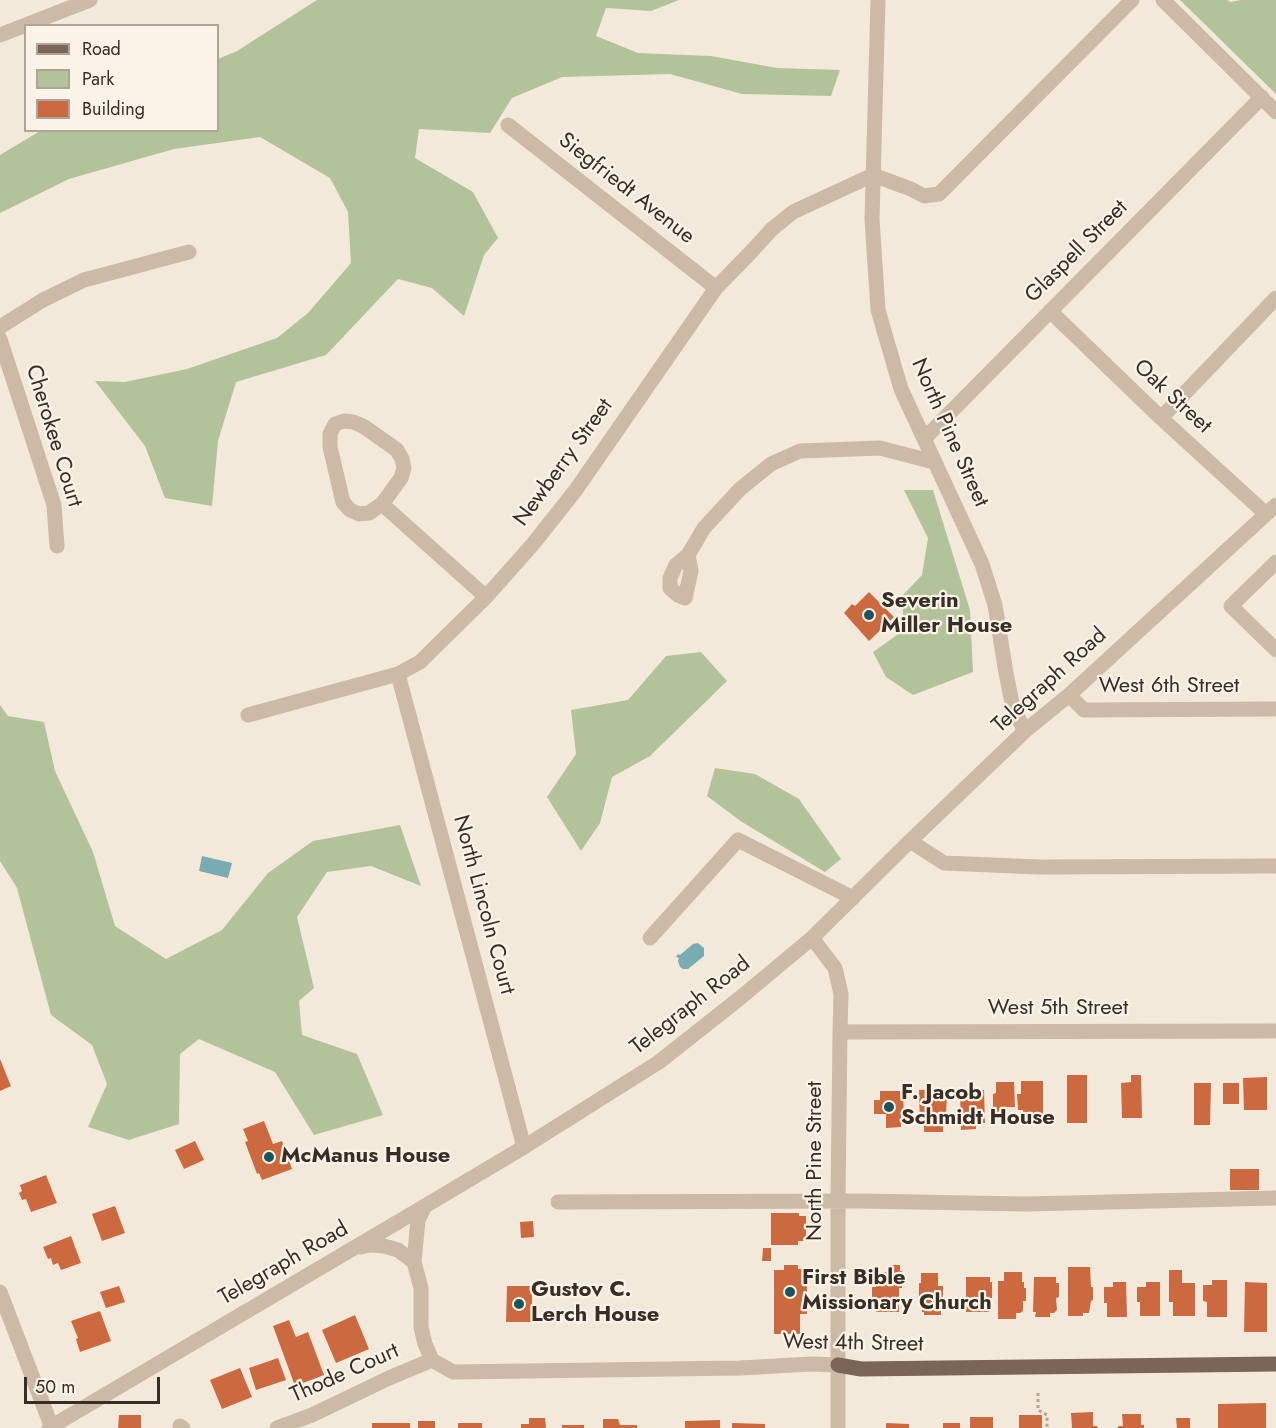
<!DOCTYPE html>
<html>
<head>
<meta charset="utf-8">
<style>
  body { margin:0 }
  #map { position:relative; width:1276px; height:1428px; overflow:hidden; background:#f3e9da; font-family:Jost,sans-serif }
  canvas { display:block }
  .legend { position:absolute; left:24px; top:24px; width:195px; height:108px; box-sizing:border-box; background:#fbf3e7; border:2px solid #ada49a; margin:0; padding:8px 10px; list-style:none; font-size:18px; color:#382d27 }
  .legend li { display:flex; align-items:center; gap:12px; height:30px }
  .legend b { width:30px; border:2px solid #ada49a }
  .scale { position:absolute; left:24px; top:1377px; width:136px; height:27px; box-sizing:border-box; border:3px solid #382d27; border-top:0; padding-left:8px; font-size:18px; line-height:21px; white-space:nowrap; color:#382d27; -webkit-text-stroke:4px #fbf3e7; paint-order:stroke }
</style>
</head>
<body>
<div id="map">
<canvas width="1276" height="1428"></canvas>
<ul class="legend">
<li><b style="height:8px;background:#7a6557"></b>Road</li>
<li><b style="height:16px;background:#b3c399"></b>Park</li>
<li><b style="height:16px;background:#cd693e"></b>Building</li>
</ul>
<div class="scale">50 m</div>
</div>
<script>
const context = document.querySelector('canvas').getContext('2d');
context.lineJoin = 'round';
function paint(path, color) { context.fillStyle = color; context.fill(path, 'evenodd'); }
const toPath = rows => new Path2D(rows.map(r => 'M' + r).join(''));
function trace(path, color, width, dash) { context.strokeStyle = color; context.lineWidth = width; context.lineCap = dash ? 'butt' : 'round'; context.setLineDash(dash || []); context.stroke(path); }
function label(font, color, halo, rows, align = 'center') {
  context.font = font + ' Jost,sans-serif'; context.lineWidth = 4.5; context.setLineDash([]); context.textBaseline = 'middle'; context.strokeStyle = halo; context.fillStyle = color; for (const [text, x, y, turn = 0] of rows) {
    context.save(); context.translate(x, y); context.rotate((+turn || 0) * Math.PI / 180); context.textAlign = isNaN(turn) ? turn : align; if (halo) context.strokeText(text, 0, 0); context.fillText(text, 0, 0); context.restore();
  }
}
paint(toPath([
  [317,0,679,0,651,11,606,8,596,36,638,53,711,56,777,68,840,70,831,96,742,94,670,74,562,77,512,98,490,133,419,129,415,158,473,192,498,238,484,255,464,316,432,288,398,279,326,355,236,382,218,441,212,506,165,498,145,446,95,381,125,382,187,369,277,338,308,313,351,263,348,212,330,178,260,137,174,149,69,179,0,213,0,155,40,131,218,130,218,59,237,51],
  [1180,0,1227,0,1231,2,1241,0,1276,0,1276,94],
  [904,490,933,490,970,610,973,672,913,695,886,677,873,652,904,630,902,596,922,575,928,538],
  [701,652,727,681,650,756,612,777,600,823,581,851,547,797,576,754,571,710,628,700,666,656],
  [0,705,8,716,44,722,55,771,93,852,115,926,166,959,222,930,268,873,313,841,400,825,421,886,371,866,327,872,297,917,314,988,299,1001,302,1035,357,1054,383,1115,314,1135,275,1072,199,1039,180,1054,179,1124,129,1140,88,1127,107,1084,92,1045,51,1015,17,888,0,861],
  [715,768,755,774,799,799,841,859,825,872,742,822,707,796]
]), '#b3c399');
paint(toPath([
  [202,856,232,863,228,878,199,871],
  [698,943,704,948,704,956,688,969,683,969,680,967,678,961,679,958,676,957,678,954,680,955,693,944]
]), '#78acb2');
paint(toPath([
  [869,592,894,617,869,641,844,613,852,604,855,606],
  [0,1059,11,1086,0,1091],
  [1067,1075,1087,1075,1087,1123,1067,1123],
  [1131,1075,1141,1075,1142,1118,1122,1118,1121,1083,1131,1082],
  [1267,1077,1267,1110,1244,1110,1243,1078],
  [1021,1081,1043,1081,1043,1124,1023,1124,1023,1110,1018,1110,1017,1094,1021,1094],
  [996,1082,1014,1082,1015,1107,1003,1107,1003,1118,993,1118,993,1094,996,1093],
  [1194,1083,1211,1083,1210,1125,1194,1125],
  [1223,1083,1239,1083,1239,1104,1223,1104],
  [935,1089,942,1092,947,1097,946,1113,948,1113,948,1120,943,1125,943,1132,924,1132,924,1126,920,1126,919,1090],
  [984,1090,985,1123,976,1123,976,1129,961,1130,960,1091],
  [880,1091,900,1091,900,1095,903,1095,904,1114,901,1114,901,1127,886,1128,886,1114,874,1114,874,1100,880,1100],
  [264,1121,273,1144,282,1141,292,1169,262,1180,259,1173,257,1174,245,1142,248,1141,243,1129],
  [195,1141,204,1160,184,1169,175,1150],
  [1230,1169,1259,1169,1259,1190,1230,1190],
  [46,1175,57,1203,31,1212,26,1199,22,1200,19,1193,22,1191,20,1185],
  [115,1206,125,1233,102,1241,92,1214],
  [771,1213,799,1213,799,1216,806,1216,806,1241,798,1241,798,1245,771,1245],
  [533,1221,534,1237,521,1238,520,1222],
  [71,1236,81,1263,61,1270,58,1263,53,1265,51,1258,48,1259,43,1247],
  [763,1248,771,1248,771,1261,762,1261],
  [784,1265,798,1265,798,1269,807,1269,807,1314,800,1314,800,1334,774,1334,774,1270,784,1270],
  [890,1265,900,1265,900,1271,902,1271,902,1288,899,1288,899,1312,876,1312,876,1301,872,1301,872,1287,876,1287,876,1272,890,1272],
  [1068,1267,1090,1267,1091,1287,1093,1287,1093,1300,1091,1301,1089,1313,1083,1313,1083,1316,1068,1316],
  [1169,1270,1182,1270,1182,1283,1195,1283,1195,1316,1173,1316,1173,1302,1169,1302],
  [1004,1272,1022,1272,1022,1282,1024,1282,1024,1288,1026,1288,1026,1301,1023,1301,1023,1311,1020,1313,1016,1313,1016,1319,998,1319,998,1281,1004,1281],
  [921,1273,938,1273,938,1286,943,1286,943,1309,941,1310,941,1315,924,1315,924,1312,922,1312,922,1302,919,1300,919,1283,921,1283],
  [966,1277,990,1277,990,1282,992,1282,992,1298,989,1298,989,1312,966,1312],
  [1034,1277,1056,1277,1056,1283,1059,1283,1059,1297,1056,1298,1057,1310,1054,1313,1050,1313,1050,1317,1035,1317,1036,1312,1033,1312],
  [1212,1280,1227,1280,1227,1317,1207,1317,1207,1302,1203,1301,1203,1285,1212,1285],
  [1113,1282,1126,1282,1127,1317,1107,1317,1107,1303,1104,1303,1104,1287,1113,1287],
  [1146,1282,1160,1282,1160,1316,1140,1316,1140,1302,1137,1302,1137,1287,1146,1287],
  [1245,1282,1267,1283,1267,1332,1244,1332],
  [119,1286,125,1302,106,1308,100,1292],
  [507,1286,532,1286,532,1322,506,1322],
  [100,1311,111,1341,80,1352,76,1339,78,1338,71,1321],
  [355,1315,369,1349,336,1363,322,1330],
  [289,1320,296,1337,308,1332,324,1375,295,1386,273,1326],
  [278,1358,286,1380,256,1390,249,1368],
  [240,1368,252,1397,222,1409,210,1380],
  [1266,1403,1266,1428,1218,1428,1218,1404],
  [1093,1412,1093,1426,1097,1426,1098,1428,1072,1428,1071,1413],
  [1122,1414,1141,1414,1141,1425,1144,1425,1144,1428,1118,1428,1118,1426,1123,1426],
  [119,1415,141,1415,141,1428,118,1428],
  [1019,1415,1042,1415,1042,1428,1019,1428],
  [970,1417,993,1417,993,1428,970,1428],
  [529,1418,545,1418,546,1428,521,1428,521,1424,529,1424],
  [1176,1418,1190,1418,1190,1428,1177,1428],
  [603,1419,618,1419,620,1425,637,1425,637,1428,603,1428],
  [720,1420,720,1428,685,1428,685,1421],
  [418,1421,435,1421,435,1428,418,1428],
  [372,1423,410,1423,410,1428,372,1428],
  [458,1423,482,1423,482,1428,458,1428],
  [732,1423,765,1424,765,1428,732,1428],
  [886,1423,909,1424,909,1428,886,1428],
  [943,1423,960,1423,960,1428,943,1428],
  [562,1425,584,1425,584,1428,562,1428]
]), '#cd693e');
trace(toPath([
  [1038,1393,1038,1410,1047,1415,1047,1428]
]), '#b8a390', 3, [3, 3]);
trace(toPath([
  [878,0,872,219,878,310,901,389,982,564,995,605,1006,673,1013,708,1025,731],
  [1163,0,1276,112],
  [0,35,90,0],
  [508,125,716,288],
  [1050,311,1161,418,1266,514],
  [0,327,43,300,84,280,189,252],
  [0,339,54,505,57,546],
  [1161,418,1276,298],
  [344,421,353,422,363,426,397,450,402,459,404,468,401,478,382,504,369,513,359,514,350,510,343,502,330,447,330,434,335,424,344,421],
  [924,439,1262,97],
  [382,504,486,597],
  [688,555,704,528,740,489,771,464,800,451,880,448,934,462],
  [688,555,691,571,685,598,678,595,670,588,670,578,676,565,688,555],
  [1276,562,1231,606,1276,650],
  [398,674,524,1147],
  [1069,695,1084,710,1276,709],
  [248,715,398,674,420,662,486,597,533,544,575,491,716,288,751,252,772,229,793,212,873,175,911,189,924,196,939,194,1132,0],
  [910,841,944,863,1038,867,1276,866],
  [650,938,738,840,853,898],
  [812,938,835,968,841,994,840,1032,838,1201,838,1428],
  [840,1032,1276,1031],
  [558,1202,862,1201,1026,1204,1276,1198],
  [361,1247,370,1245,384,1246,398,1250,414,1262,421,1288,421,1327,425,1344,432,1360],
  [414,1262,418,1220,425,1206],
  [0,1292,52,1428],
  [432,1360,453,1372,740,1368,811,1364,838,1365],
  [180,1426,183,1428],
  [49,1428,425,1206,524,1147,659,1062,740,998,812,938,910,841,1025,731,1069,695,1276,505],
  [277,1428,312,1415,389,1378,432,1360]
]), '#ccb9a6', 15);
trace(toPath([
  [838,1365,861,1369,1276,1364]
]), '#7a6557', 15);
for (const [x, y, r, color] of [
  [869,615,6,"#1a545c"],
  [889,1107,6,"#1a545c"],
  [269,1157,6,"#1a545c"],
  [790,1292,6,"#1a545c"],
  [519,1304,6,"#1a545c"]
]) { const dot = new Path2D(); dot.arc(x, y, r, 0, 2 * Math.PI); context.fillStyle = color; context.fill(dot); trace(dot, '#fbf3e7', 2); }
label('22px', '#382d27', '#fbf3e7', [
  ["Siegfriedt Avenue",626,189,38],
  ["Glaspell Street",1077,252,-45],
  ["Oak Street",1172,397,43],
  ["North Pine Street",949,433,66],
  ["Cherokee Court",53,436,73],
  ["Newberry Street",564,463,-54],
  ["Telegraph Road",1050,681,-42],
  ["West 6th Street",1169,687],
  ["North Lincoln Court",483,905,75],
  ["Telegraph Road",691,1006,-38],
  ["West 5th Street",1058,1009],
  ["North Pine Street",816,1161,-90],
  ["Telegraph Road",284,1264,-30],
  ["West 4th Street",853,1344,1],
  ["Thode Court",345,1374,-24]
]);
label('bold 22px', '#382d27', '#fbf3e7', [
  ["Severin",881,602],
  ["Miller House",881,627],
  ["F. Jacob",901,1094],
  ["Schmidt House",901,1119],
  ["McManus House",281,1157],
  ["First Bible",802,1279],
  ["Missionary Church",802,1304],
  ["Gustov C.",531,1291],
  ["Lerch House",531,1316]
], 'left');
</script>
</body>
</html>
